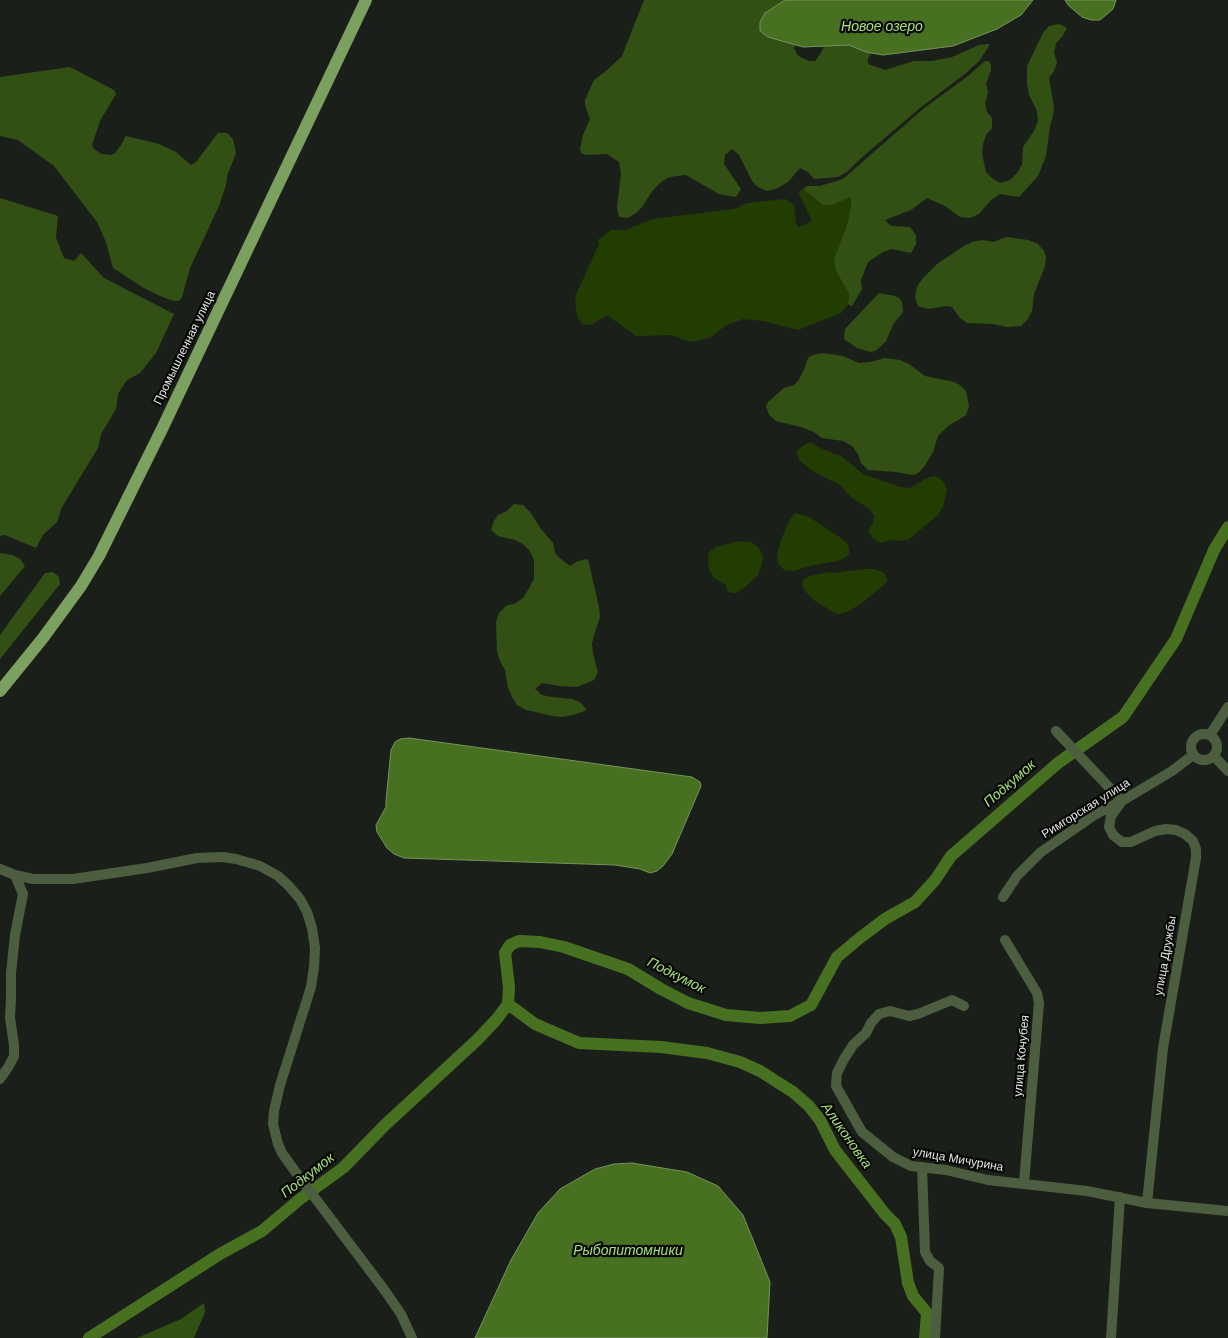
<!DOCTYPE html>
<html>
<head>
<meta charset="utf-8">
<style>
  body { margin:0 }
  canvas { display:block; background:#1b1f19 }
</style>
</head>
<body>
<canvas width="1228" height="1338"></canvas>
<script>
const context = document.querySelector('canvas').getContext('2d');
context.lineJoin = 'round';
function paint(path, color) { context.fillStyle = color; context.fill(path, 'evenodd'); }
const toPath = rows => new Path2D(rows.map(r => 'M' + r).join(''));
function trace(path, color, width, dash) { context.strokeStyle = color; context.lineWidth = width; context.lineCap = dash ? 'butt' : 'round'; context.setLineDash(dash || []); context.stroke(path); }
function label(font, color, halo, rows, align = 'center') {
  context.font = font + ' "DM Sans",sans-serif'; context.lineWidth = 4.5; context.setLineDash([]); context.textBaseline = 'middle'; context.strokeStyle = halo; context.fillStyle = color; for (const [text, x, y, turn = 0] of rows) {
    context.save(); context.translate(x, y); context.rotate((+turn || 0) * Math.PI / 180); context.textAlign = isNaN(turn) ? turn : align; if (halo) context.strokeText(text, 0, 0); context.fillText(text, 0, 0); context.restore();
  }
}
paint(toPath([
  [803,189,823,205,833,205,849,197,851,207,847,225,834,260,835,269,849,294,848,304,841,313,798,330,763,321,743,319,725,326,709,338,690,342,672,335,636,336,607,315,591,325,582,324,577,316,575,297,599,244,598,240,611,230,626,230,652,219,734,209,747,203,785,199,794,205,796,224,799,227,812,221,798,192],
  [810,442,822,449,841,456,863,474,900,487,910,488,927,478,935,476,943,481,947,489,943,507,938,515,909,539,900,541,890,540,881,543,873,539,868,531,873,524,874,515,868,508,851,497,839,484,814,472,799,460,797,451,804,445],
  [795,513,809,517,841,538,848,544,849,549,849,554,846,557,838,561,810,566,793,571,784,570,778,563,777,555,780,543,788,523],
  [740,541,751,542,759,548,763,558,761,567,758,575,743,589,735,593,731,593,727,590,726,585,714,578,709,570,708,553,716,547],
  [864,569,875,569,884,573,887,578,887,582,863,602,849,611,840,614,835,613,815,601,805,591,802,585,803,580,810,576,829,572,834,573]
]), '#223d01');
paint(toPath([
  [644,0,813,0,794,48,797,54,800,57,809,61,815,61,821,53,832,30,886,35,868,58,868,64,885,70,914,61,932,61,952,57,979,45,990,44,980,60,966,73,920,108,860,159,848,171,838,177,814,179,808,172,800,168,788,182,776,189,767,191,758,187,752,181,739,155,732,149,725,155,724,164,741,189,736,197,719,194,686,175,676,176,667,178,660,183,653,190,642,207,636,213,628,218,619,217,617,208,621,173,619,162,607,154,586,155,581,153,580,149,583,135,590,119,585,105,585,100,594,80,606,71,622,56],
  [1059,24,1067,28,1062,37,1056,43,1054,53,1057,62,1054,71,1049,78,1054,107,1053,116,1050,126,1046,156,1038,176,1019,197,1000,194,991,200,979,214,970,218,960,217,945,206,927,198,911,210,885,220,891,226,910,227,916,235,916,244,911,253,892,249,883,252,868,262,861,280,862,289,852,306,848,304,849,294,835,269,834,259,847,225,851,207,850,197,833,205,823,205,803,189,807,186,820,186,843,179,923,109,968,76,985,61,989,61,991,65,991,70,986,84,988,93,985,103,987,112,992,118,992,128,986,135,983,144,982,154,986,172,993,179,1000,183,1010,180,1017,173,1022,165,1023,147,1034,131,1038,121,1037,111,1029,95,1027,84,1027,66,1043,33,1049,26],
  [70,67,114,90,116,94,100,121,92,145,94,149,101,154,111,155,115,153,121,145,126,136,159,144,176,152,191,165,196,162,218,133,227,133,233,139,236,153,227,176,226,185,219,206,190,268,182,297,179,301,174,301,160,296,142,287,113,268,106,242,97,222,54,166,18,140,0,136,0,77],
  [0,198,58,216,56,238,64,258,74,261,81,253,104,278,174,314,156,353,140,373,127,380,121,389,118,394,116,409,101,434,98,448,62,507,57,522,43,535,36,548,5,535,0,536],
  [1007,237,1028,240,1038,244,1044,251,1046,257,1045,266,1034,294,1032,311,1028,319,1021,326,1007,327,993,324,967,323,960,318,952,307,947,306,928,309,918,306,915,297,917,287,922,279,937,264,964,246,972,242,982,240,993,242],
  [879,293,895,296,899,298,902,302,903,312,894,323,886,341,879,348,875,351,870,352,857,348,844,339,845,329],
  [823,353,843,356,859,363,870,362,885,358,900,360,909,364,925,376,954,382,960,385,966,391,969,406,966,415,948,426,938,436,933,452,924,467,917,474,912,475,896,472,868,470,861,463,858,454,852,446,843,441,822,438,814,432,801,427,776,421,769,415,766,406,768,402,784,388,794,385,798,381,803,372,808,358,813,355],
  [514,504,523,505,530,512,541,529,553,543,555,553,562,560,570,566,578,561,588,559,599,607,600,617,594,635,592,644,593,654,598,672,594,680,577,687,559,686,542,683,535,689,542,695,552,697,572,699,580,702,587,710,573,715,562,717,553,716,526,710,517,705,512,697,508,688,505,670,500,661,497,651,496,622,499,613,506,606,516,603,524,597,534,579,534,560,530,551,523,544,515,540,498,536,491,530,494,521,498,515,507,511],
  [0,553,12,555,20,559,25,566,0,596],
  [53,572,59,577,60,584,0,659,0,635,45,573],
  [204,1303,205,1312,194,1338,137,1338,181,1319]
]), '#325014');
const water = toPath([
  [785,0,1033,0,1021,15,997,29,953,46,883,55,866,52,849,45,803,47,768,37,760,31,760,22,765,13,785,0],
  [1065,0,1116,0,1113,9,1100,20,1091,20,1082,17,1068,5,1065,0],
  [409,738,692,777,700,782,701,786,672,854,663,866,657,871,650,873,640,869,615,865,404,858,394,854,387,848,377,832,376,825,386,807,386,801,391,750,395,742,400,739,409,738],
  [632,1163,687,1172,718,1186,743,1215,770,1282,767,1338,475,1338,511,1260,538,1213,560,1189,595,1169,614,1164,632,1163]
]);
paint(water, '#487021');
trace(water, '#76935a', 1);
trace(toPath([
  [508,1004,535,1024,579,1043,661,1047,707,1053,740,1062,760,1071,793,1092,809,1106,820,1120,835,1150,885,1214,895,1224,901,1237,908,1283,913,1296,927,1313,925,1338],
  [89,1338,220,1254,262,1231,300,1199,343,1168,385,1125,477,1040,496,1020,508,1004,509,987,505,953,510,945,519,941,540,942,564,947,628,969,661,989,688,1003,726,1015,760,1018,790,1016,811,1005,837,957,861,937,885,919,915,902,935,880,951,856,1058,763,1123,717,1176,639,1214,550,1228,527]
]), '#487021', 12);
trace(toPath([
  [1056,731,1122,801],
  '1191 747a13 13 0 1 1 26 0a13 13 0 1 1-26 0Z',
  [1210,735,1228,707],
  [1214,756,1228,771],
  [1122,801,1111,816,1109,827,1113,835,1122,842,1131,842,1155,831,1166,829,1176,830,1185,834,1193,841,1196,849,1196,858,1163,1048,1147,1203],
  [0,869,15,875,33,879,73,879,147,868,197,858,223,857,236,859,260,866,278,876,288,885,300,899,307,912,312,928,315,948,314,967,311,987,280,1085,274,1111,273,1124,278,1144,282,1153,297,1174,383,1288,401,1314,412,1338],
  [1003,897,1017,876,1041,852,1096,814,1122,801,1172,771,1193,755],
  [1005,940,1037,993,1039,1003,1024,1183],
  [964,1006,952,1000,918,1014,909,1016,890,1011,879,1014,871,1023,866,1033,853,1045,844,1059,837,1073,836,1086,862,1132,893,1157,911,1166,946,1170,988,1180,1087,1191,1147,1203,1228,1211],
  [0,1079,9,1066,14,1056,14,1045,10,1018,11,999,11,973,15,935,23,894,15,875],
  [922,1167,925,1252,930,1261,939,1268,935,1338],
  [1111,1338,1120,1197]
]), '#4d5e40', 10);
trace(toPath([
  [0,691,43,638,81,586,99,556,162,429,366,0]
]), '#7ba05f', 12);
label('12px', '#e1e4e0', '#070806', [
  ["Промышленная улица",185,348,-64],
  ["Римгорская улица",1086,809,-32],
  ["улица Дружбы",1166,956,-80],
  ["улица Кочубея",1022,1056,-85],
  ["улица Мичурина",958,1160,10]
]);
label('italic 14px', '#a6e077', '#070806', [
  ["Новое озеро",882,27],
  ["Подкумок",1010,784,-41],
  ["Подкумок",676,976,27],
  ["Аликоновка",846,1136,55],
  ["Подкумок",308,1176,-38],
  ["Рыбопитомники",628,1251]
]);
</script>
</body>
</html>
